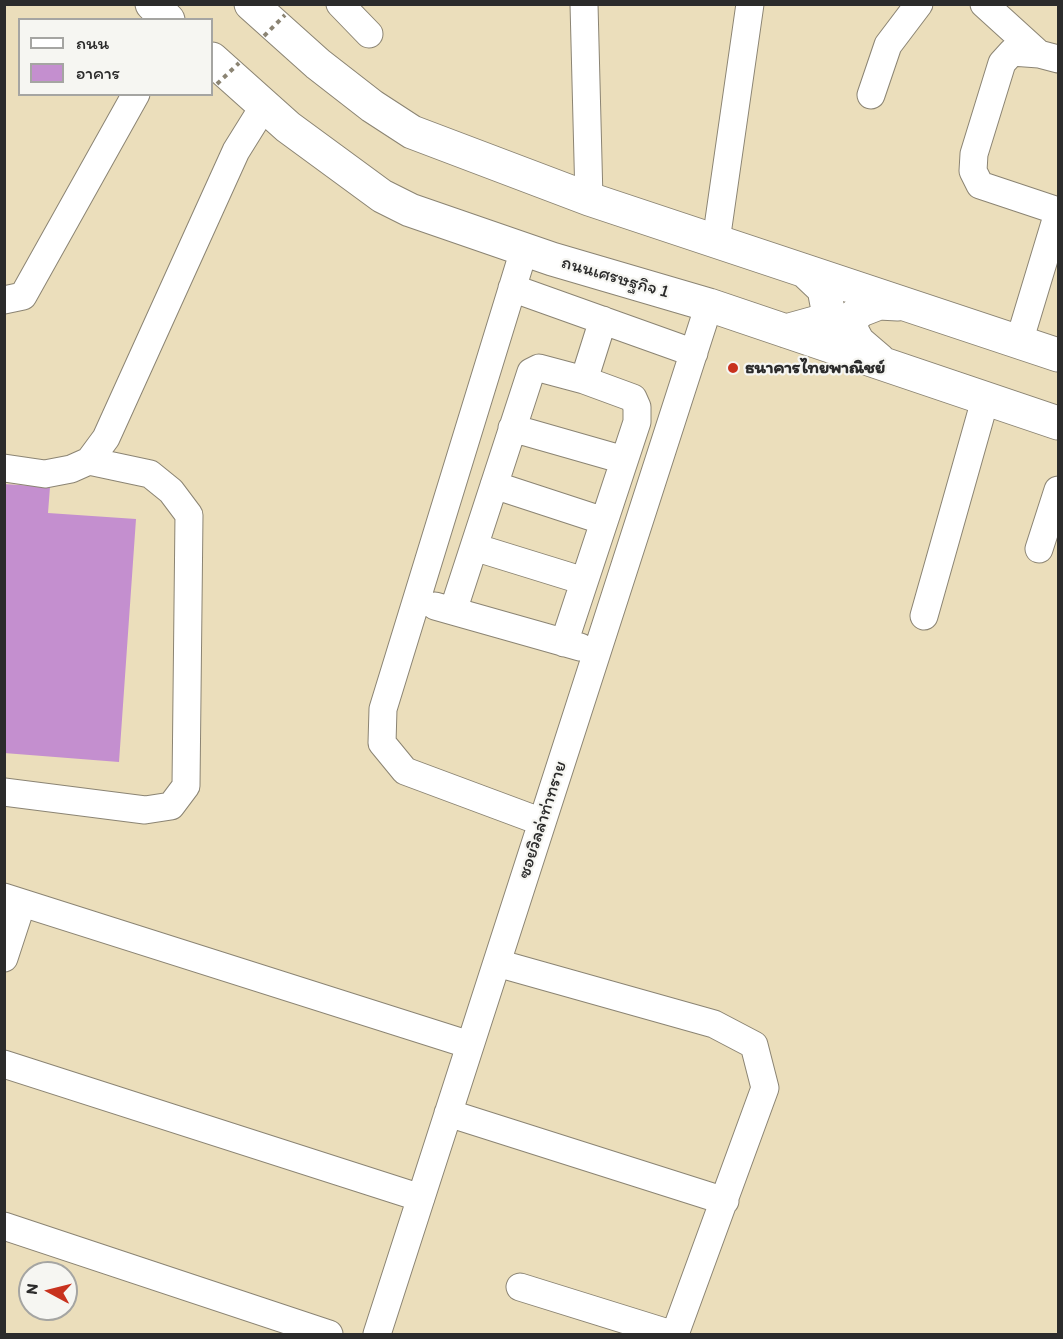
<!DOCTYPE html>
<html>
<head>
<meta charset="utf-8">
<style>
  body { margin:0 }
  #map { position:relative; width:1063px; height:1339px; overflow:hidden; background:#ebdebb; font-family:Itim,"Playpen Sans Thai",sans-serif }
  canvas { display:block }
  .frame { position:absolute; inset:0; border:6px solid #2b2b2b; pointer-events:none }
  .legend { position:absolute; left:18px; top:18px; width:195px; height:78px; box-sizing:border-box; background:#f6f6f2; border:2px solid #a5a5a2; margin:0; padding:8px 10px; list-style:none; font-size:18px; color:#2b2b2b }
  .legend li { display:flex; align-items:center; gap:12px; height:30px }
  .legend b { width:30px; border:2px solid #a5a5a2 }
  .north { position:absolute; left:18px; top:1261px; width:60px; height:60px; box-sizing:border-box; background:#f6f6f2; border:2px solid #a5a5a2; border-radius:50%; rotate:277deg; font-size:16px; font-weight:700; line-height:24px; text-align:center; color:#2b2b2b }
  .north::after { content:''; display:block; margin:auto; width:21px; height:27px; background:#c8321e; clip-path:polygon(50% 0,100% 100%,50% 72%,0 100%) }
</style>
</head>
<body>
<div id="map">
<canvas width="1063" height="1339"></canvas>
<div class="frame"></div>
<ul class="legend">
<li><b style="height:8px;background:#fff"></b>ถนน</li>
<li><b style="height:16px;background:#c48fcf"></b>อาคาร</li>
</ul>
<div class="north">N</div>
</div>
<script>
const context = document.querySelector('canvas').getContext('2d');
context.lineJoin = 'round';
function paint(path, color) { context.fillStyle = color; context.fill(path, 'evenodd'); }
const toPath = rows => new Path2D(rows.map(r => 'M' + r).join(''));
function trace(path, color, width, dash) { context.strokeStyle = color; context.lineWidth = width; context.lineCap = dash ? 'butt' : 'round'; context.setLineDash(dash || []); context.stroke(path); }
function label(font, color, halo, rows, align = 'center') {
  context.font = font + ' Itim,"Playpen Sans Thai",sans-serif'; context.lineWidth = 4.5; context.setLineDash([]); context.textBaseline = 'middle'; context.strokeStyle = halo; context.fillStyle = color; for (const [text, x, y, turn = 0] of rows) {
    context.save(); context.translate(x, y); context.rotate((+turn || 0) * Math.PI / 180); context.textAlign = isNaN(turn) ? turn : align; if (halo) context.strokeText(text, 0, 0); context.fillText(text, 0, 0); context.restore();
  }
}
paint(toPath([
  [4,484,50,487,48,513,136,519,119,762,4,753]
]), '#c48fcf');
const minor = toPath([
  [340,4,369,34],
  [584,4,589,199],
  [984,4,1039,54],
  [1058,59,1039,54,1012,52,1002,63,974,154,973,171,980,185,1058,211],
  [871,95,888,45,919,4],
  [716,241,750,4],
  [524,250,383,709,382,743,405,771,542,822],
  [512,288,694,353],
  [4,300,23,296,136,94],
  [1019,342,1058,213],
  [584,380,603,320],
  [512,428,624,460],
  [4,468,45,474,71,469,89,461,106,438,236,151,264,106],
  [494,485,604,521],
  [474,547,584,581],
  [1039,549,1058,490],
  [435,606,580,647],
  [453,611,531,372,539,368,584,380,633,398,637,407,637,422,564,643],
  [924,616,985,400],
  [4,792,145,810,171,806,186,786,189,515,171,491,150,474,89,461],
  [4,897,470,1045],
  [4,958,22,903],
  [497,963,714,1024,754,1045,765,1088,675,1334],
  [4,1064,421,1198],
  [448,1113,725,1201],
  [4,1226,329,1334],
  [520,1287,671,1334],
  [377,1334,709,305]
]);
const major = toPath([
  [152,4,168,20],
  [251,4,318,64,372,106,412,132,589,199,1058,355],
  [212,59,288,127,382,196,410,210,552,259,709,305,1058,423],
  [786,331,822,321,828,310,824,289,805,271],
  [879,360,858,342,851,329,852,318,861,310,879,303,898,304]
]);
trace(minor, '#8b8473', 29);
trace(major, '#8b8473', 35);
trace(minor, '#fff', 27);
trace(major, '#fff', 33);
trace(toPath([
  [264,36,285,15],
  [217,84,239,63]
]), '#8b8473', 4, [4.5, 4.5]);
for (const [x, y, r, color] of [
  [733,368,6,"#c8321e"]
]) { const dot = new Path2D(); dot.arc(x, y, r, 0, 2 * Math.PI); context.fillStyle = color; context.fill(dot); trace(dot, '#f6f6f2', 2); }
label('18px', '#2b2b2b', '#f6f6f2', [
  ["ถนนเศรษฐกิจ 1",615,278,16],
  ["ซอยวิลล่าท่าทราย",543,820,-72]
]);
label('bold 18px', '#2b2b2b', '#f6f6f2', [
  ["ธนาคารไทยพาณิชย์",745,368]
], 'left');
</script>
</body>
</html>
